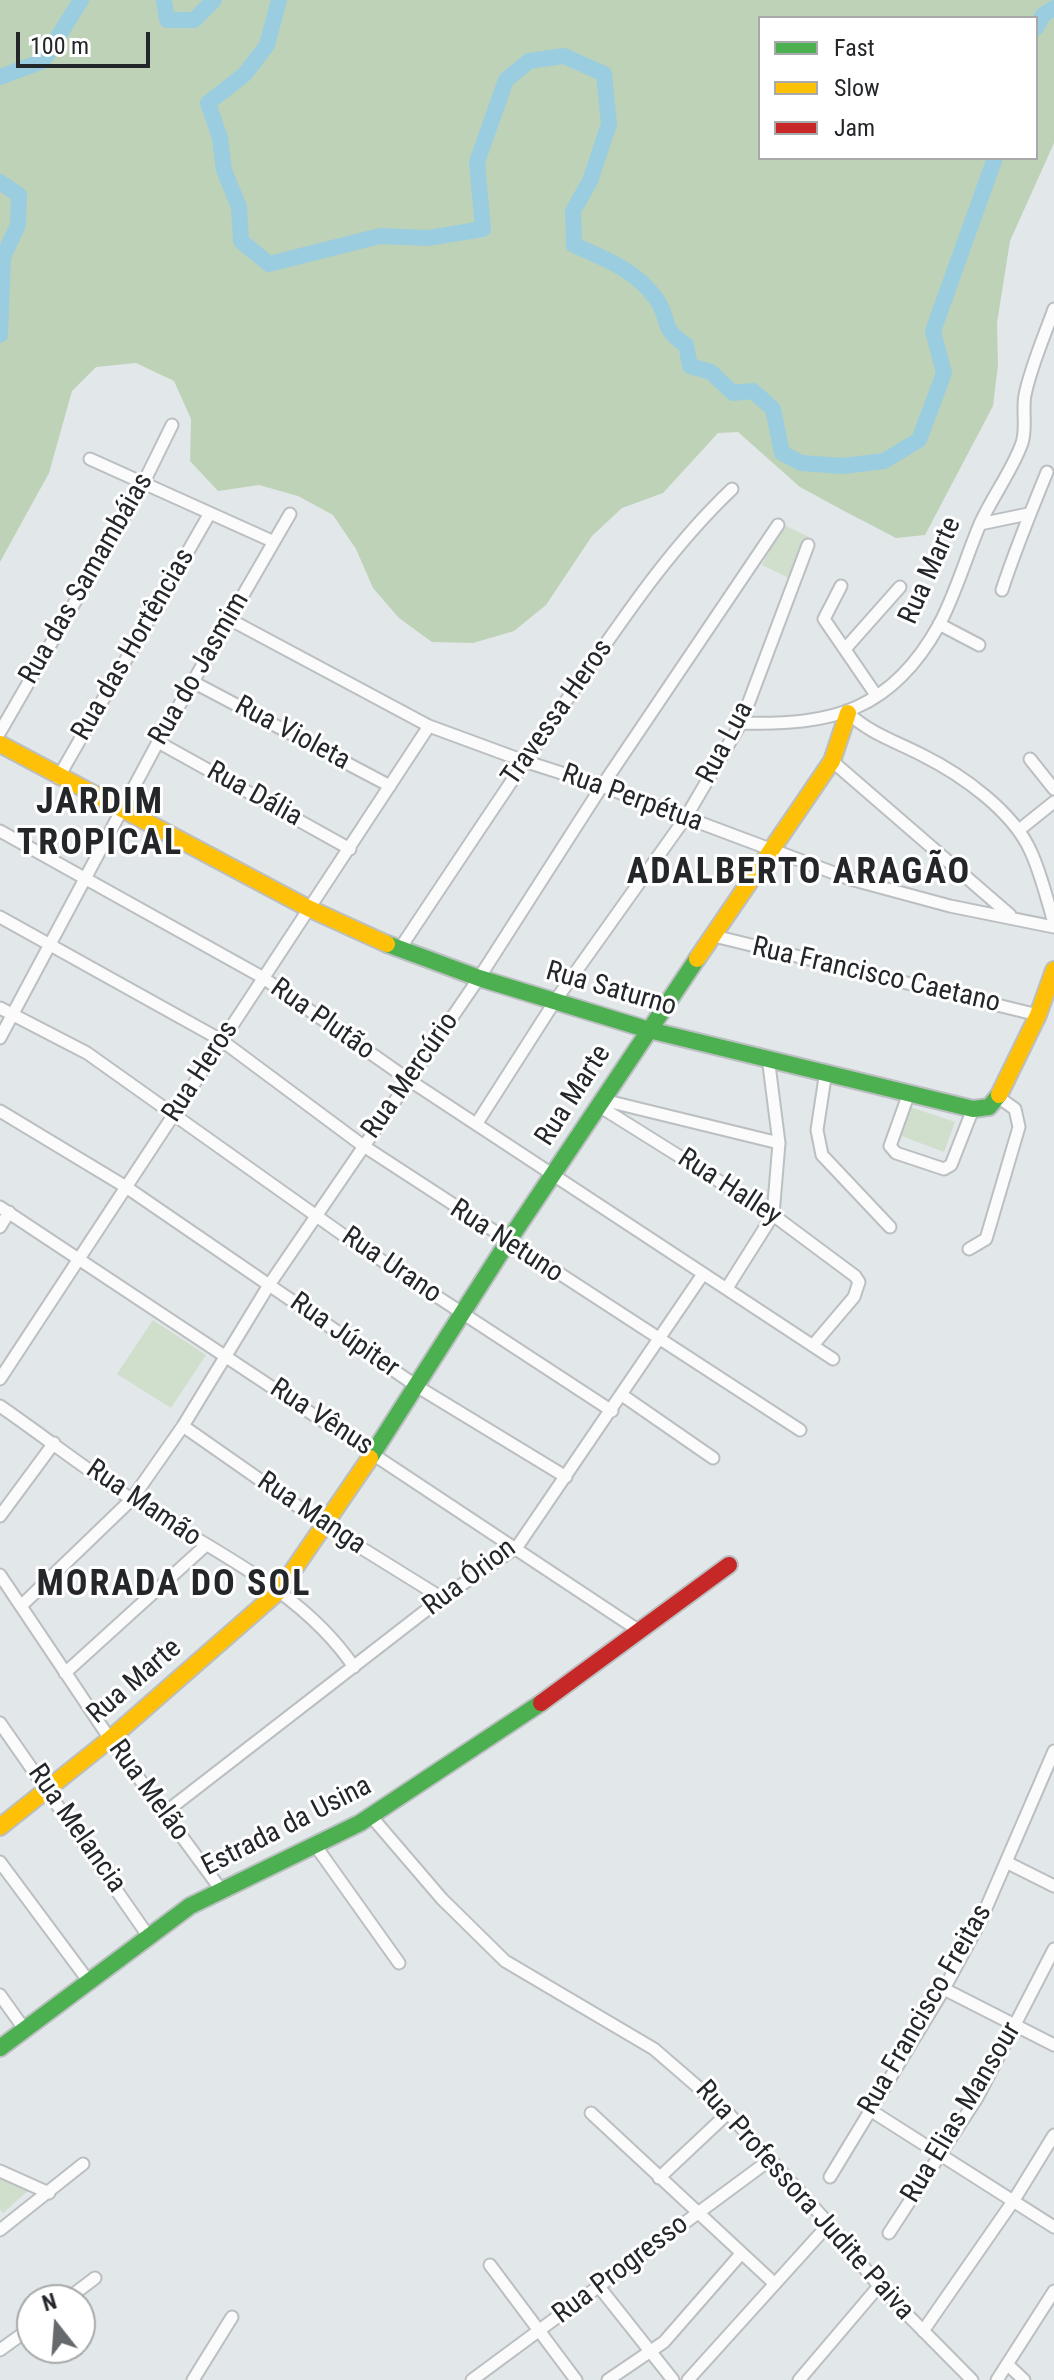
<!DOCTYPE html>
<html>
<head>
<meta charset="utf-8">
<style>
  body { margin:0 }
  #map { position:relative; width:1054px; height:2380px; overflow:hidden; background:#e2e7ea; font-family:"Roboto Condensed",sans-serif }
  canvas { display:block }
  .legend { position:absolute; left:758px; top:16px; width:280px; height:144px; box-sizing:border-box; background:#fff; border:2px solid #a7a9aa; margin:0; padding:10px 14px; list-style:none; font-size:24px; color:#24272a }
  .legend li { display:flex; align-items:center; gap:16px; height:40px }
  .legend b { width:40px; border:2px solid #a7a9aa }
  .north { position:absolute; left:16px; top:2284px; width:80px; height:80px; box-sizing:border-box; background:#fff; border:2px solid #a7a9aa; border-radius:50%; rotate:343deg; font-size:22px; font-weight:700; line-height:32px; text-align:center; color:#24272a }
  .north::after { content:''; display:block; margin:auto; width:28px; height:36px; background:#666a6d; clip-path:polygon(50% 0,100% 100%,50% 72%,0 100%) }
  .scale { position:absolute; left:16px; top:32px; width:134px; height:36px; box-sizing:border-box; border:4px solid #24272a; border-top:0; padding-left:10px; font-size:24px; line-height:28px; white-space:nowrap; color:#24272a; -webkit-text-stroke:6px #fff; paint-order:stroke }
</style>
</head>
<body>
<div id="map">
<canvas width="1054" height="2380"></canvas>
<ul class="legend">
<li><b style="height:10px;background:#4caf50"></b>Fast</li>
<li><b style="height:10px;background:#ffc107"></b>Slow</li>
<li><b style="height:10px;background:#c62828"></b>Jam</li>
</ul>
<div class="north">N</div>
<div class="scale">100 m</div>
</div>
<script>
const context = document.querySelector('canvas').getContext('2d');
context.lineJoin = 'round';
function paint(path, color) { context.fillStyle = color; context.fill(path, 'evenodd'); }
function stroke(path, color, width, dash) { context.strokeStyle = color; context.lineWidth = width; context.lineCap = dash ? 'butt' : 'round'; context.setLineDash(dash || []); context.stroke(path); }
function write(font, color, halo, rows, align = 'center') {
  context.font = font + ' "Roboto Condensed",sans-serif'; context.lineWidth = 6; context.setLineDash([]); context.textBaseline = 'middle'; context.strokeStyle = halo; context.fillStyle = color; for (const [text, x, y, turn = 0] of rows) {
    context.save(); context.translate(x, y); context.rotate((+turn || 0) * Math.PI / 180); context.textAlign = isNaN(turn) ? turn : align; if (halo) context.strokeText(text, 0, 0); context.fillText(text, 0, 0); context.restore();
  }
}
const green = new Path2D(`
  M782 524 809 537 789 578 762 565Z
  M910 1107 955 1122 944 1152 899 1135Z
  M153 1320 206 1355 171 1408 117 1374Z
  M0 2179 29 2190 3 2213 0 2209Z`);
const forest = new Path2D(`
  M0 0H1054V143L1010 241 997 323 998 365 993 406 925 535 896 538 846 512 800 487 738 432 718 433 663 493 622 508 592 536 546 605 514 631 473 643 432 642 399 618 373 588 356 549 333 515 298 496 259 485 218 491 190 461 191 419 174 381 136 363 96 367 72 391 49 473 0 562ZM760 18H1036V158H760Z`);
const river = new Path2D(`
  M164 0 167 20H194L214 0
  M279 0 267 45 245 74 208 103 220 138 224 170 239 207 241 241 269 264 380 236 428 238 483 229 477 162 506 80 529 61 564 56 604 74 609 124 590 181 573 211 574 245C606 259 636 270 657 300 671 321 659 327 686 345L690 366 711 372 733 393 753 391 773 409 782 453 801 463 843 466 884 461 919 440 944 373 933 331 995 158
  M1036 28 1043 15 1054 8
  M0 77 43 61 81 0
  M0 182 19 195 18 225 3 257 0 335`);
const street = new Path2D(`
  M90 459 272 541
  M980 524 1028 514
  M841 586 824 619 876 695
  M1002 590C1015 550 1031 511 1047 472
  M229 619 429 726 524 761 602 786 850 879 950 906 1054 927
  M939 624 979 645
  M845 649 900 587
  M193 682 390 786
  M848 713C871 734 895 741 922 755 962 775 1013 811 1031 852 1041 874 1047 899 1054 923
  M741 723C833 726 892 710 939 625 956 593 966 557 980 524 992 497 1012 471 1022 443 1027 428 1022 410 1025 395 1031 366 1044 337 1054 309
  M0 732 143 484 172 425
  M158 742 350 849
  M1030 759 1054 789
  M832 761 1010 915
  M58 778 210 513
  M1019 830 1054 802
  M0 831 262 977 409 1080 833 1359
  M0 917 221 1040 362 1145 800 1430
  M714 936 1038 1015
  M399 950C460 858 521 766 584 675 629 610 674 544 732 489
  M0 1008 87 1053 346 1237 612 1411
  M0 1038 158 742 290 514
  M826 1071 817 1130 822 1155 890 1227
  M909 1093 890 1146 896 1153 944 1169 951 1165 973 1109
  M603 1100 779 1143
  M599 1106 773 1215 855 1276 859 1282 854 1297 814 1344
  M0 1111 126 1187 418 1387 566 1477
  M477 1123 555 1001 686 817 741 723 808 545
  M0 1207 641 1632
  M0 1227 9 1212
  M969 1249 986 1239 1019 1127 1015 1109 998 1097
  M727 1288 773 1215 779 1143 768 1057
  M0 1379 429 726
  M622 1395 713 1458
  M0 1406C45 1437 89 1472 136 1502 212 1551 302 1590 354 1667
  M183 1426 326 1526 442 1598
  M0 1516 54 1443
  M0 1575 110 1739 219 1887
  M21 1606 132 1499 183 1426 269 1285 479 978 602 786 778 525
  M65 1673 205 1546
  M0 1723 149 1937
  M163 1814 442 1598 517 1547 703 1274
  M370 1815 442 1899 505 1961 654 2049 728 2113 829 2224 879 2286 972 2380
  M315 1845 399 1963
  M0 1862 90 1983
  M1006 1862 1054 1886
  M944 1989 1054 2045
  M0 1995 25 2030
  M870 2110 1054 2227
  M591 2113 775 2284
  M0 2171 49 2193
  M830 2177 944 1989 980 1922 1054 1751
  M659 2178 728 2113
  M0 2230 83 2164
  M889 2233 977 2098 1054 1949
  M490 2265 576 2380
  M600 2288 673 2380
  M66 2300 95 2278
  M923 2331 1014 2200 1054 2135
  M0 2350 32 2327
  M1008 2365 1024 2380
  M193 2380 232 2317
  M472 2380 771 2159
  M608 2380 664 2342 740 2255
  M688 2380 829 2224
  M799 2380 879 2286
  M997 2380 1054 2291`);
const fast = new Path2D(`
  M387 944 479 978 649 1030 973 1109 989 1107 999 1095
  M370 1458 507 1243 697 959
  M0 2048 190 1906 360 1823 541 1703`);
const slow = new Path2D(`
  M0 744 308 908 387 944
  M697 959 832 761 848 713
  M999 1095 1038 1015 1054 970
  M0 1827 110 1739 279 1591 370 1458`);
const jam = new Path2D(`
  M541 1703 729 1565`);
const streetNames = [
  ["Rua Marte",931,571,-66],
  ["Rua das Samambáias",87,579,-60],
  ["Rua das Hortências",134,645,-60],
  ["Rua do Jasmim",200,669,-60],
  ["Travessa Heros",558,713,-55],
  ["Rua Violeta",292,734,28],
  ["Rua Lua",726,743,-62],
  ["Rua Dália",254,795,29],
  ["Rua Perpétua",632,799,20],
  ["Rua Francisco Caetano",876,976,13],
  ["Rua Saturno",611,990,16],
  ["Rua Plutão",322,1020,35],
  ["Rua Heros",201,1072,-57],
  ["Rua Mercúrio",411,1076,-55],
  ["Rua Marte",574,1096,-57],
  ["Rua Halley",729,1188,33],
  ["Rua Netuno",506,1242,33],
  ["Rua Urano",391,1266,34],
  ["Rua Júpiter",344,1336,35],
  ["Rua Vênus",321,1418,33],
  ["Rua Mamão",143,1504,34],
  ["Rua Manga",311,1514,34],
  ["Rua Órion",470,1578,-37],
  ["Rua Marte",135,1682,-41],
  ["Rua Melão",148,1791,54],
  ["Estrada da Usina",287,1827,-27],
  ["Rua Melancia",76,1829,55],
  ["Rua Francisco Freitas",926,2010,-60],
  ["Rua Elias Mansour",962,2113,-59],
  ["Rua Professora Judite Paiva",804,2201,48],
  ["Rua Progresso",621,2270,-37]
];
const districtNames = [
  ["JARDIM",100,804],
  ["TROPICAL",100,845],
  ["ADALBERTO ARAGÃO",799,874],
  ["MORADA DO SOL",174,1586]
];
paint(green, '#d0decc');
paint(forest, '#bed2b7');
stroke(river, '#9bcde0', 16);
stroke(street, '#bbbfc1', 15);
stroke(fast, '#bbbfc1', 20);
stroke(slow, '#bbbfc1', 20);
stroke(jam, '#bbbfc1', 20);
stroke(street, '#fbfbfc', 11);
stroke(fast, '#4caf50', 16);
stroke(slow, '#ffc107', 16);
stroke(jam, '#c62828', 16);
write('28px', '#24272a', '#fff', streetNames);
context.letterSpacing = '2px';
write('bold 36px', '#24272a', '#fff', districtNames);
context.letterSpacing = '0px';
</script>
</body>
</html>
